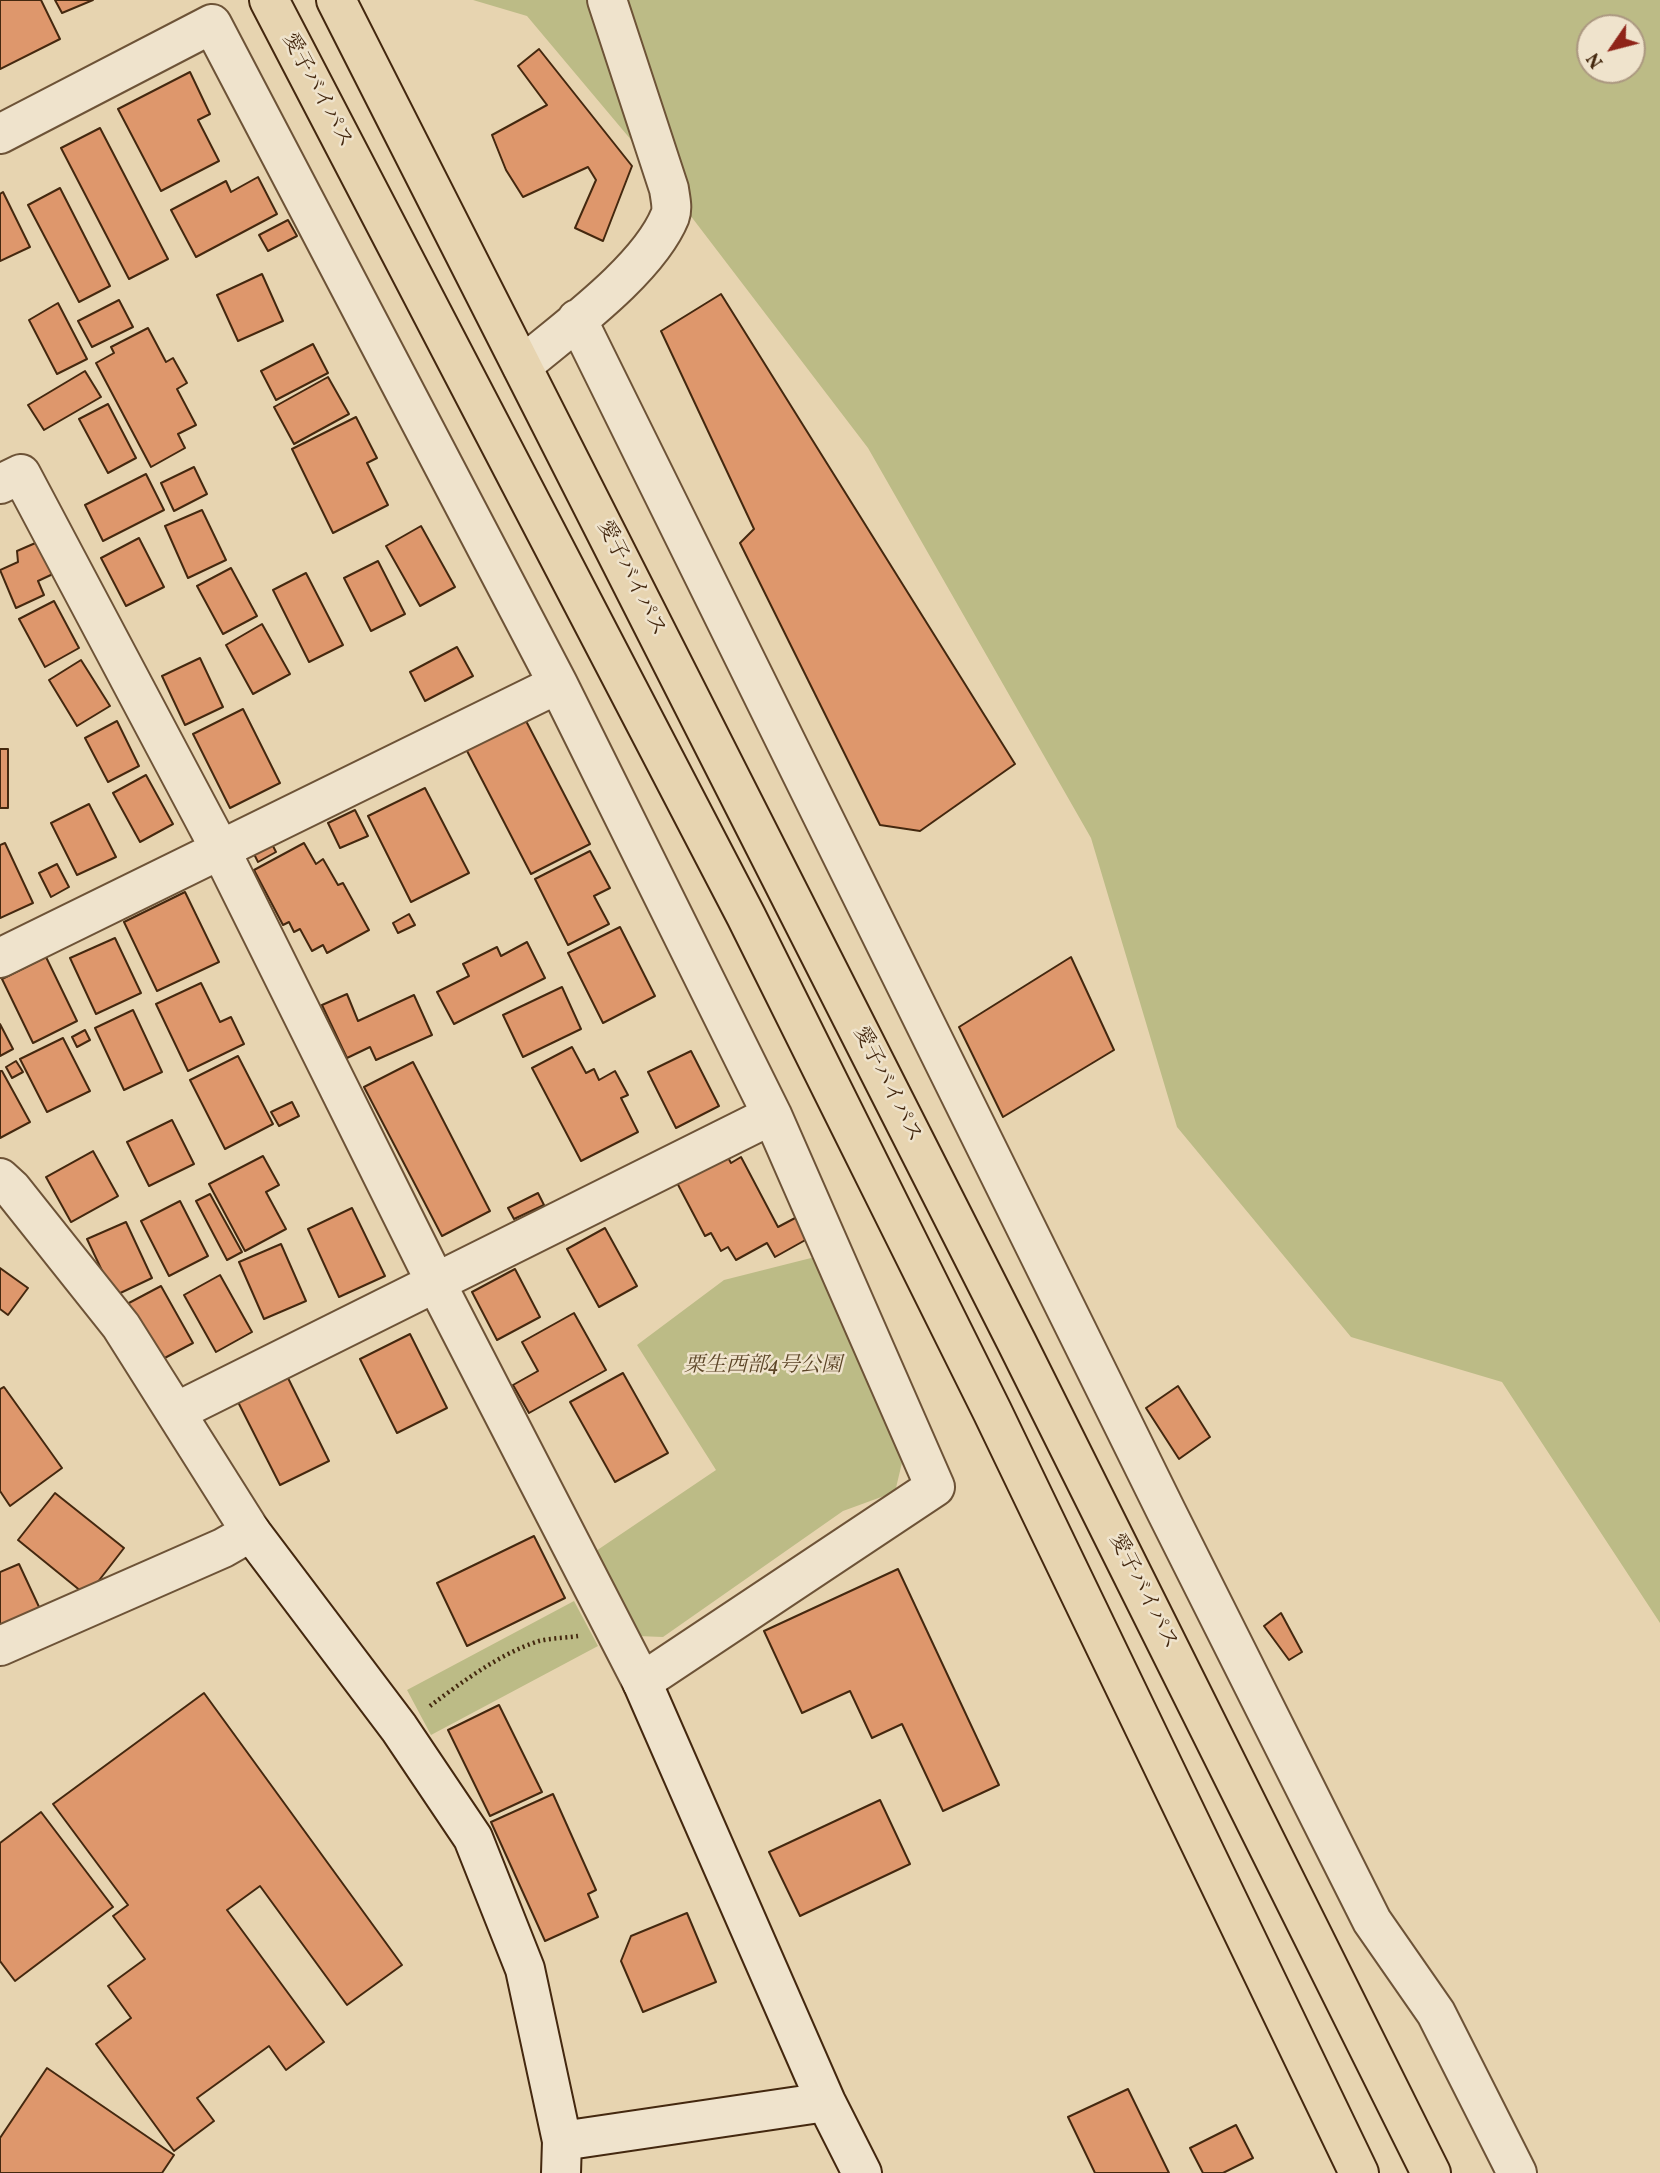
<!DOCTYPE html>
<html>
<head>
<meta charset="utf-8">
<style>
  body { margin:0 }
  #map { position:relative; width:1660px; height:2173px; overflow:hidden; background:#e7d4b0; font-family:Vollkorn,serif }
  canvas { display:block }
  .north { position:absolute; left:1576px; top:14px; width:70px; height:70px; box-sizing:border-box; background:#efe3cc; border:2px solid #ab9880; border-radius:50%; rotate:235deg; font-size:19px; font-weight:700; line-height:28px; text-align:center; color:#44280f }
  .north::after { content:''; display:block; margin:auto; width:24px; height:32px; background:#8f2418; clip-path:polygon(50% 0,100% 100%,50% 72%,0 100%) }
</style>
</head>
<body>
<div id="map">
<canvas width="1660" height="2173"></canvas>
<div class="north">N</div>
</div>
<script>
const context = document.querySelector('canvas').getContext('2d');
context.lineJoin = 'round';
function paint(path, color) { context.fillStyle = color; context.fill(path, 'evenodd'); }
function stroke(path, color, width, dash) { context.strokeStyle = color; context.lineWidth = width; context.lineCap = dash ? 'butt' : 'round'; context.setLineDash(dash || []); context.stroke(path); }
function write(font, color, halo, rows, align = 'center') {
  context.font = font + ' Vollkorn,"Noto Serif JP",serif'; context.lineWidth = 5; context.setLineDash([]); context.textBaseline = 'middle'; context.strokeStyle = halo; context.fillStyle = color; for (const [text, x, y, turn = 0] of rows) {
    context.save(); context.translate(x, y); context.rotate((+turn || 0) * Math.PI / 180); context.textAlign = isNaN(turn) ? turn : align; if (halo) context.strokeText(text, 0, 0); context.fillText(text, 0, 0); context.restore();
  }
}
const green = new Path2D(`
  M473 0H1660V1623L1502 1382 1351 1337 1177 1127 1091 838 868 448 648 160 527 16ZM1590 28H1632V70H1590Z
  M815 1257 905 1450 895 1492 843 1511 663 1637 637 1636 593 1553 716 1470 637 1345 724 1280Z
  M574 1601 598 1646 431 1735 407 1690Z`);
const building = new Path2D(`
  M0 0H41L60 39 0 69Z
  M55 0H93L62 13Z
  M539 49 632 166 603 241 575 228 596 180 588 167 523 197 506 170 492 135 547 105 518 66Z
  M190 72 210 114 198 120 219 161 161 191 118 109Z
  M100 128 168 259 129 279 61 148Z
  M258 177 277 214 196 257 171 210 226 181 231 192Z
  M60 188 110 286 79 302 28 205Z
  M3 192 30 247 0 261V194Z
  M288 220 297 236 268 251 259 235Z
  M262 274 283 321 238 341 217 295Z
  M721 294 1015 764 920 831 880 825 740 543 754 529 661 331Z
  M119 300 133 327 92 347 78 321Z
  M58 303 87 359 57 374 29 320Z
  M148 328 166 362 173 358 187 383 177 389 196 425 178 434 185 448 151 467 96 363 114 353 111 347Z
  M313 344 328 373 276 400 261 371Z
  M85 371 101 397 44 430 28 405Z
  M328 377 349 414 294 444 274 407Z
  M108 404 136 458 108 473 79 419Z
  M356 417 377 458 367 463 388 505 333 533 292 449Z
  M194 467 207 494 174 511 161 483Z
  M146 474 164 510 103 541 85 505Z
  M202 510 226 560 188 578 165 526Z
  M421 526 455 587 420 606 386 546Z
  M139 538 164 587 126 606 101 558Z
  M40 541 55 573 38 581 44 595 16 608 0 570 18 562 17 551Z
  M378 561 405 614 371 631 344 578Z
  M231 568 257 616 223 634 197 586Z
  M306 573 343 645 309 662 273 590Z
  M54 601 79 648 45 667 19 619Z
  M262 624 290 674 253 694 226 645Z
  M457 647 473 676 425 701 410 672Z
  M200 658 223 707 185 725 162 676Z
  M81 660 110 706 77 726 49 680Z
  M243 709 280 783 230 808 193 734Z
  M525 719 590 844 531 874 466 749Z
  M117 721 139 766 108 782 85 738Z
  M0 749H8V808H0Z
  M146 775 173 824 140 842 113 793Z
  M425 788 469 873 411 902 368 816Z
  M89 804 116 857 77 875 51 823Z
  M355 810 368 836 340 848 328 823Z
  M269 838 276 852 258 862 251 848Z
  M5 843 33 903 0 918V845Z
  M304 843 316 864 323 859 338 885 343 883 369 930 327 953 323 945 312 951 300 929 294 932 289 922 283 925 254 870Z
  M590 851 610 888 594 896 609 924 568 945 535 879Z
  M57 864 69 887 51 897 39 873Z
  M185 892 219 962 157 991 124 922Z
  M409 914 415 925 398 933 393 923Z
  M620 927 655 996 603 1023 568 953Z
  M115 938 141 993 96 1014 70 958Z
  M527 942 545 978 454 1024 437 992 469 976 463 964 497 947 501 956Z
  M46 957 77 1021 33 1043 2 979Z
  M1071 957 1114 1050 1003 1117 959 1027Z
  M201 983 220 1022 231 1017 244 1044 188 1071 156 1004Z
  M562 987 581 1029 523 1057 503 1015Z
  M347 994 358 1021 414 995 432 1035 376 1060 370 1047 347 1058 322 1005Z
  M133 1010 162 1072 124 1090 95 1028Z
  M0 1024 13 1049 0 1056Z
  M85 1030 90 1040 77 1047 72 1037Z
  M63 1038 90 1091 47 1112 20 1059Z
  M572 1047 586 1073 594 1069 599 1080 615 1071 628 1095 621 1098 638 1132 581 1161 532 1068Z
  M691 1051 719 1106 676 1128 648 1072Z
  M238 1056 273 1124 225 1149 190 1080Z
  M16 1061 23 1072 12 1078 6 1067Z
  M413 1062 490 1211 442 1236 364 1087Z
  M0 1071H2L30 1122 0 1138Z
  M292 1102 299 1116 279 1126 271 1112Z
  M172 1120 194 1164 149 1186 127 1142Z
  M93 1151 118 1196 71 1222 46 1177Z
  M725 1152 731 1163 741 1157 778 1227 797 1217 809 1238 775 1257 767 1243 736 1260 728 1247 721 1251 711 1233 705 1236 675 1179Z
  M263 1156 279 1185 266 1192 286 1229 245 1251 209 1184Z
  M538 1193 544 1205 514 1219 508 1208Z
  M210 1194 242 1252 227 1260 196 1201Z
  M180 1201 208 1256 169 1276 141 1221Z
  M352 1208 385 1276 339 1297 308 1229Z
  M126 1222 152 1278 114 1296 87 1239Z
  M605 1228 637 1286 599 1307 567 1249Z
  M281 1244 306 1301 264 1319 239 1262Z
  M0 1268 28 1288 8 1315 0 1309Z
  M515 1269 540 1317 497 1340 472 1292Z
  M220 1275 252 1332 216 1352 184 1295Z
  M161 1286 193 1343 159 1361 127 1304Z
  M574 1313 606 1370 529 1413 513 1385 538 1371 522 1342Z
  M410 1334 447 1408 397 1433 360 1359Z
  M623 1373 668 1453 615 1482 570 1402Z
  M287 1376 329 1461 280 1485 237 1400Z
  M1178 1386 1210 1437 1179 1459 1146 1408Z
  M4 1387 62 1468 10 1506 0 1491V1389Z
  M55 1493 124 1548 87 1596 18 1540Z
  M534 1536 565 1598 467 1646 437 1583Z
  M19 1564 40 1609 0 1628V1572Z
  M898 1569 999 1785 943 1811 902 1724 872 1738 850 1691 802 1713 764 1631Z
  M1281 1613 1302 1652 1289 1660 1264 1626Z
  M204 1693 402 1965 347 2005 260 1886 227 1910 324 2042 286 2070 269 2046 197 2098 214 2121 174 2151 96 2044 131 2018 108 1986 145 1959 113 1916 128 1905 53 1804Z
  M499 1705 542 1792 490 1816 448 1730Z
  M553 1794 596 1890 588 1894 598 1917 545 1941 491 1822Z
  M880 1800 910 1864 800 1916 769 1852Z
  M41 1812 113 1907 15 1981 0 1961V1843Z
  M687 1913 716 1982 643 2012 621 1961 631 1936Z
  M47 2068 174 2155 162 2173H0V2138Z
  M1128 2089 1169 2173H1095L1068 2117Z
  M1236 2125 1253 2158 1223 2173H1203L1190 2148Z`);
const path = new Path2D(`
  M430 1706C462 1682 501 1653 539 1641 551 1638 565 1638 578 1636`);
const street = new Path2D(`
  M0 134 212 24 558 684 772 1115 935 1487 642 1682 436 1283 220 849 21 474 0 484
  M577 319 1167 1513 1372 1921 1436 2013 1517 2173
  M522 366C567 328 648 270 670 216 673 208 670 197 669 189L607 0
  M0 958 558 684
  M0 1178 12 1189 121 1326 251 1532 223 1548 0 1646
  M176 1412 772 1115`);
const secondary = new Path2D(`
  M251 1532 399 1728 473 1838 525 1969 562 2141 561 2173
  M642 1682 826 2102 862 2173
  M562 2141 826 2102`);
const highway = new Path2D(`
  M269 0 746 916 992 1411 1359 2173
  M336 0 1016 1341 1431 2173`);
const streetNames = [
  ["愛子バイパス",316,91,62],
  ["愛子バイパス",630,579,63],
  ["愛子バイパス",886,1085,63],
  ["愛子バイパス",1142,1592,63]
];
const parkNames = [
  ["栗生西部4号公園",763,1367]
];
paint(green, '#bcbb86');
paint(building, '#de976c');
stroke(building, '#44280f', 2);
stroke(street, '#6d5337', 42);
stroke(secondary, '#44280f', 42);
stroke(highway, '#44280f', 42);
stroke(path, '#44280f', 4.5, [2, 3.5]);
stroke(street, '#efe3cc', 38);
stroke(secondary, '#efe3cc', 38);
stroke(highway, '#e7d4b0', 38);
write('21px', '#44280f', '#efe3cc', streetNames);
write('italic 21px', '#5c4527', '#efe3cc', parkNames);
</script>
</body>
</html>
